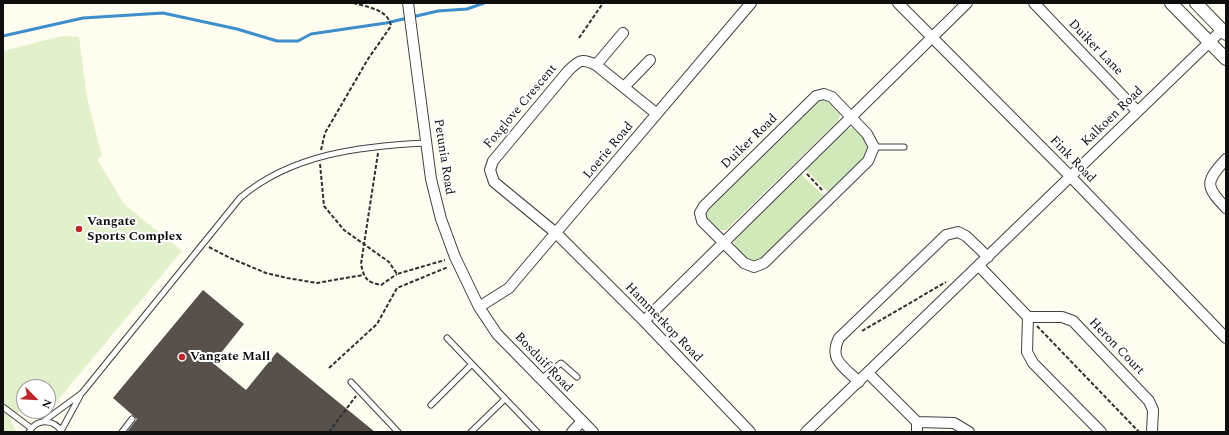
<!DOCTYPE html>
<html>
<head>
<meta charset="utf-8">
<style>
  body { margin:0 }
  #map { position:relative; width:1229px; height:435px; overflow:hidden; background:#fffcf0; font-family:Spectral,serif }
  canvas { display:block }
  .frame { position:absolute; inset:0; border:4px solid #0e0e0e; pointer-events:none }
  .north { position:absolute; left:16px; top:379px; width:40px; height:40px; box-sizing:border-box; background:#fff; border:1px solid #9f9f9f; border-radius:50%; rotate:114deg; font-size:11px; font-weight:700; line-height:16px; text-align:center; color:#0e0e0e }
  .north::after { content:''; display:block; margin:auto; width:14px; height:18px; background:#be272a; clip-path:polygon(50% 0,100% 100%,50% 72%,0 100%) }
</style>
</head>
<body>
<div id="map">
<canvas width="1229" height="435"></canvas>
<div class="frame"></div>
<div class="north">N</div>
</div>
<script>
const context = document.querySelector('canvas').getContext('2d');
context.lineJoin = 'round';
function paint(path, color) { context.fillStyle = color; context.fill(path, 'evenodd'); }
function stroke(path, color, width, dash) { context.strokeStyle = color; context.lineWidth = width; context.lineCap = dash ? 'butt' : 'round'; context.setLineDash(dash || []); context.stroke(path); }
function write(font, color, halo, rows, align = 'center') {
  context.font = font + ' Spectral,serif'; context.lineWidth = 4; context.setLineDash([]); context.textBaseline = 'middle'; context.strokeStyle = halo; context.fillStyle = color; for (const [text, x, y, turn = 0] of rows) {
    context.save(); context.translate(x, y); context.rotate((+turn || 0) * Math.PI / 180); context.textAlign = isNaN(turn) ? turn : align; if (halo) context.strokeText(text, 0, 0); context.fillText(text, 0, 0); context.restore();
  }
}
const green = new Path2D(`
  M826 98 841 113 838 121 726 230H719L706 218V208L818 100Z
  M853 127 858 130 870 144 868 156 830 194 805 169 846 130Z
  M801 174 826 198 761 260 748 261 736 249 734 240Z`);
const pitch = new Path2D(`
  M62 36 79 37 87 98 102 156 97 159 124 204 182 251 53 406 48 409V387H24V411H42L32 414 20 410 10 420 17 432H3V51Z`);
const stream = new Path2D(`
  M3 36 83 18 163 13 237 29 277 41H298L311 34 386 23 438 11 467 9 484 3`);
const building = new Path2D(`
  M203 290 244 324 213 363 246 390 277 352 375 432H127L137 419 113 398Z`);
const path = new Path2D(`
  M579 38 603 3
  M321 150 325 133 368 59 391 26C388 9 367 7 353 3
  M378 153 361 264C364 279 367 282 381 285L397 274
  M320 164 324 206 344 230 389 262 397 274 445 260
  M807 174 823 191
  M209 247 230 258 266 273 287 278 317 283 363 275
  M1037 326 1139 432
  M862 331 946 282
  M329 368 377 324 397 288 448 267
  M329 432 356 396`);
const service = new Path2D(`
  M874 147H904
  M447 338 537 432
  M541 379 561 363 577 377
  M351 382 398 432
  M431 405 472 364
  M3 407 31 428
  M44 421 82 393 240 198C291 154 361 146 426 143
  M61 431 80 396
  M29 432C37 418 54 419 62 432
  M122 432 132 419
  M471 432 505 399`);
const minor = new Path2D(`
  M408 3 431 179 441 219 455 257 479 307 497 334 593 432
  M898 3 1070 176 1226 338
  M1034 3 1137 111
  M596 65 623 33
  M624 87 650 60
  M824 94 832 97 867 134 874 147 868 161 764 263 754 267 744 263 702 221 700 213 704 206 816 96Z
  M657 114 596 65C582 58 579 60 568 71L493 161 490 170 494 182 556 233 644 321 750 432
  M1226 159C1205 182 1205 186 1226 208
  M979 266 1028 317H1062L1073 321 1149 401 1153 410 1152 432
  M479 307 509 288 519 276 751 3
  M1028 317 1027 352 1033 363 1101 432
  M644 321 967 3
  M868 373 917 422 954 423 969 432
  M859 382C844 367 828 360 839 338L946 235 958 232 966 236 988 257
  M572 432 582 421
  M806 432 1222 30
  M917 432V422`);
const tertiary = new Path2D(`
  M1171 3 1226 59
  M1196 3 1226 34`);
const markers = [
  [79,229,4,"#be272a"],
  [182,357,4,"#be272a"]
];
const streetNames = [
  ["Duiker Lane",1095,48,46],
  ["Foxglove Crescent",521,107,-50],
  ["Kalkoen Road",1113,117,-44],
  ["Duiker Road",750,142,-44],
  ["Loerie Road",609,151,-50],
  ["Petunia Road",443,157,81],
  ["Fink Road",1072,160,46],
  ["Hammerkop Road",663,323,46],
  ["Heron Court",1116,347,46],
  ["Bosduif Road",543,363,46]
];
const poiNames = [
  ["Vangate",87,222],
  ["Sports Complex",87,237],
  ["Vangate Mall",190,357]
];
paint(green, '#d1e9ba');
paint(pitch, '#e2f0cb');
stroke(stream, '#3d8fcc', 3);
paint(building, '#57504b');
stroke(service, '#414141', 7);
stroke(minor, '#414141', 12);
stroke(tertiary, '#414141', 14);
stroke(path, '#303030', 2, [4, 2]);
stroke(service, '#fff', 5);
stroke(minor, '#fff', 10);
stroke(tertiary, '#fff', 12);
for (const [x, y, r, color] of markers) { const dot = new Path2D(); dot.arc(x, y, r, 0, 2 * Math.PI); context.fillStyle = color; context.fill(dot); stroke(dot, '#fff', 1.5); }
write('13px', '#0e0e0e', '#fff', streetNames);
write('bold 13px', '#0e0e0e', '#fff', poiNames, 'left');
</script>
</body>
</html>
